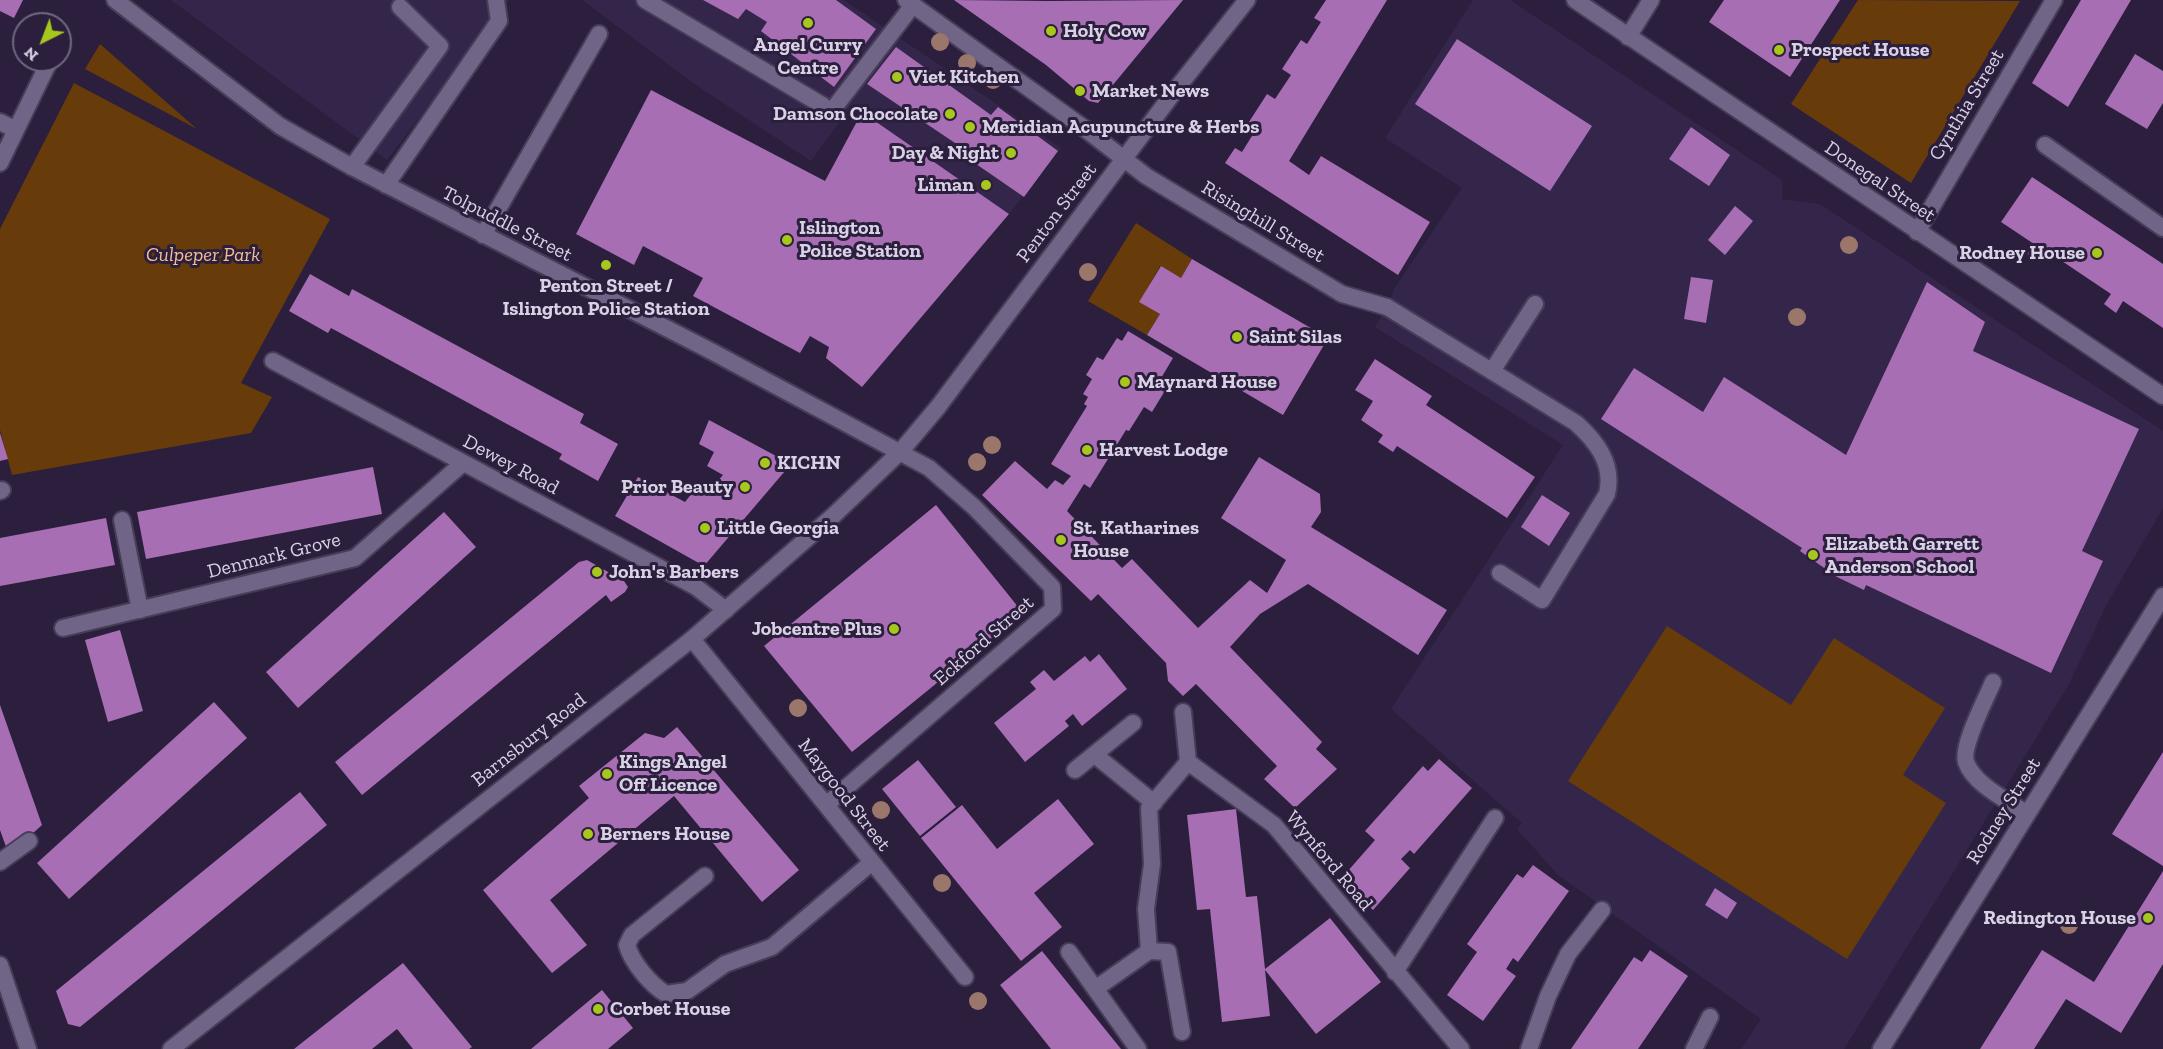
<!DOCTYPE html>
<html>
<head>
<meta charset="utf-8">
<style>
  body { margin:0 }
  #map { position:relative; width:2163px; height:1049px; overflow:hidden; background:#2b1f3d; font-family:"Zilla Slab",serif }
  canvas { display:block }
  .north { position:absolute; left:12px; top:12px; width:60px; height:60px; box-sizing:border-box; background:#2b1f3d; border:2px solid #716781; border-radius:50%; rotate:222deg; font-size:16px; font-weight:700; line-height:24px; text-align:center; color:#d9d2e6 }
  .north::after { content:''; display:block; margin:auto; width:21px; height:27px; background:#a8c71d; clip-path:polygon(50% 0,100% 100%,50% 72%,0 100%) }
</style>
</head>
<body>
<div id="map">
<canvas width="2163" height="1049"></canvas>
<div class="north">N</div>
</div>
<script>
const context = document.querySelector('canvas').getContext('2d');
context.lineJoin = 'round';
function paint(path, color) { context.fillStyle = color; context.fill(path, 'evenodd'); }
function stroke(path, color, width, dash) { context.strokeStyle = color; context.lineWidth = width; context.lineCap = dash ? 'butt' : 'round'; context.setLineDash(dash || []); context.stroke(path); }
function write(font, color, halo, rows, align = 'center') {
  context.font = font + ' "Zilla Slab",serif'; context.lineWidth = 6; context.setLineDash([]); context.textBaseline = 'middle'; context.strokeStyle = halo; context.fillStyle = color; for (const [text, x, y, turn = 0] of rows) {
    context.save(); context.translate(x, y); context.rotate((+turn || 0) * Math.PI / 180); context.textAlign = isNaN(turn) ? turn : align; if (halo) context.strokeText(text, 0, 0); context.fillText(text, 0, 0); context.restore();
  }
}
const built = new Path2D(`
  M171 0H509L387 160Z
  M582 0H844L1061 148 1009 214 852 105 811 161 693 83Z
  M1473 0H1510L1782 180V199L1820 204 2163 431V508L2108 602 2068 686 1844 1049H1741L1761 1019 1558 875 1517 829 1522 823 1391 709 1563 445 1375 327 1387 307 1394 289 1462 188 1385 138Z`);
const green = new Path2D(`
  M1858 0 2020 1 1911 183 1791 104Z
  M100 44 197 129 85 69Z
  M74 83 330 219 241 383 272 397 251 433 12 475 0 430V229Z
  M1136 223 1192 259 1181 278 1160 266 1140 302 1160 314 1147 335 1088 301Z
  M1667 626 1791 705 1834 638 1945 708 1903 775 1946 803 1847 959 1568 781Z`);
const building = new Path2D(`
  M0 0H23L14 18 0 11Z
  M703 0H836L876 29 834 87 761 31 767 22 746 9 738 19Z
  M954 0 1048 1 1183 0 1098 103 1089 101 1046 65Z
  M1326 0H1387L1289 161 1309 175 1321 156 1430 222 1398 275 1225 163 1235 148 1242 152 1255 131 1247 125 1267 94 1275 99 1291 75 1282 69 1301 40 1307 44 1321 22 1314 18Z
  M1724 0H1840L1790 77 1709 22Z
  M2081 0H2131L2068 107 2032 83Z
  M1457 39 1592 126 1550 191 1415 104Z
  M896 47 991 115 998 107 1058 151 1024 197 963 155 967 151 867 84Z
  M2135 54 2163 71V103L2147 129 2105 104Z
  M651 90 825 181 862 112 1009 214 862 387 826 358 829 347 810 336 800 353 693 296 703 278 643 246 634 265 576 234Z
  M1691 127 1730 155 1709 186 1669 159Z
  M2032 177 2163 264V328L2123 301 2116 313 2104 304 2111 294 2047 251 2040 262 2027 254 2034 244 2001 222Z
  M1735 206 1753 221 1725 255 1708 240Z
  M1192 259 1328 338 1283 415 1147 335 1160 314 1139 302 1161 266 1181 278Z
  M310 274 349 296 352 289 584 414 580 423 618 444 598 481 559 459 562 454 331 328 328 333 289 311Z
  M1691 277 1713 280 1706 323 1684 319Z
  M1927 282 1985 322 1973 351 2139 429 2082 551 2103 561 2051 673 1866 585 1864 590 1837 577 1800 551 1802 548 1601 419 1634 368 1703 412 1724 377 1846 455Z
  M1128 331 1173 358 1157 385 1166 389 1152 412 1144 407 1129 431 1126 430 1090 488 1084 484 1067 511 1122 568 1132 559 1198 628 1250 580 1267 593 1286 560 1221 518 1259 457 1320 494 1321 512 1311 527 1447 610 1418 655 1308 584 1260 614 1230 647 1322 742 1316 749 1337 769 1295 808 1264 779 1277 766 1196 684 1183 696 1168 681 1166 663 1098 594 1091 601 982 495 1015 461 1047 489 1055 480 1063 485 1071 476 1051 464 1087 406 1084 404 1088 397 1083 394 1092 379 1086 375 1097 357 1103 360 1117 338 1122 341Z
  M1375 359 1432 396 1426 405 1535 477 1507 518 1397 446 1393 452 1378 442 1383 435 1361 420 1373 401 1355 390Z
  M709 420 791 464 704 566 615 516 638 477 685 502 696 488 715 484 723 475 707 466 714 452 699 444Z
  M0 433 8 459 0 461Z
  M373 467 382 514 146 559 137 512Z
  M1542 495 1570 513 1549 546 1521 527Z
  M936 505 1023 613 852 752 764 646Z
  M444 512 476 547 298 708 266 672Z
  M106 518 115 565 0 586V538Z
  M587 560 624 581 628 587 625 592 611 602 606 595 362 795 335 762 579 562Z
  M120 630 143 711 108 722 85 640Z
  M1099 654 1127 689 1082 726 1073 714 1065 721 1069 726 1025 762 994 723 1036 689 1030 682 1044 670 1054 681 1085 656 1090 662Z
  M214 702 247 738 69 899 37 863Z
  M0 705 42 825 9 855 0 830Z
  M677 727 799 870 762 902 674 796 550 900 587 945 552 973 483 890 589 798 579 786 645 733 664 738Z
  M2163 752V866L2112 834Z
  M1439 759 1472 788 1414 854 1410 850 1401 859 1410 868 1373 910 1340 880 1375 840 1365 831 1423 766 1428 771Z
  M918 760 956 807 920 836 882 789Z
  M300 792 327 825 80 1027 68 1024 56 991Z
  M1058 799 1094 844 1034 893 1062 927 1021 961 921 838 962 805 997 849Z
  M1236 809 1246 897 1257 896 1265 969 1330 918 1381 982 1316 1034 1265 970 1270 1016 1222 1022 1210 909 1197 910 1187 815Z
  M1533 865 1569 891 1518 962 1513 958 1506 969 1516 976 1483 1021 1447 995 1477 952 1467 944 1517 874 1523 878Z
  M2163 871V964L2121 1033 2066 999 2034 1049H1980L2042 950 2094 982Z
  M1715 888 1737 903 1727 919 1705 905Z
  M1650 950 1688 976 1638 1049H1571L1634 957 1642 962Z
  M1042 951 1121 1049H1051L1000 985Z
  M403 963 472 1047 469 1049H413L397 1029 372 1049H294Z
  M602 990 633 1028 608 1049H531Z`);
const service = new Path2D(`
  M645 0 822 105
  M1628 37 1651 0
  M352 167 440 46 400 7
  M386 185 499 21 496 0
  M483 235 599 34
  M1387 307 1576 423C1597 442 1614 464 1607 494L1542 600 1500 573
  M1492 371 1535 304
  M0 491 2 490
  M1993 682C1986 699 1961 746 1966 762 1974 785 2009 801 2027 814
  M1183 712 1188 762
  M1095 755 1154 803
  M1075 770 1133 723
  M0 862 29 841
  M705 876 632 935 627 945C632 963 651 985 666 994L687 991 725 964 772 947 871 863
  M1069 952 1138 1049
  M1095 989 1149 951 1168 952 1182 1032`);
const minor = new Path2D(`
  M115 0 280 126 352 167 709 350 929 468 974 507 1052 587 1053 609 826 805
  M906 0 1084 128 1146 176 1342 294 1387 307
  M1575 0 2163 396
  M822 105 831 112 913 5
  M0 122 16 130
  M2045 145 2163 228
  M0 163 50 60
  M1917 232 2054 0
  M273 361 696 587 726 610
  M122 520 140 610
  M63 628 355 558 463 463
  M692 639 965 977
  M1149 951 1146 909 1152 864 1149 808 1188 762 1274 825 1461 1049
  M1395 972 1495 818
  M1529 1049 1548 996 1568 954 1602 910
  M1694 1049 1710 1017
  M1881 1049 2163 596`);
const tertiary = new Path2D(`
  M0 965 28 1049
  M171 1049 692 639 834 515 901 451 938 407 1177 88 1247 0`);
const trees = [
  [940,42],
  [967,63],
  [993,80],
  [1849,245],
  [1088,272],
  [1797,317],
  [992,445],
  [977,462],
  [798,708],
  [881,810],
  [942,883],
  [2069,925],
  [978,1001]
];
const markers = [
  [808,23,6,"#a8c71d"],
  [1051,31,6,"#a8c71d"],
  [1779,50,6,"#a8c71d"],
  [897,77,6,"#a8c71d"],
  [1080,91,6,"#a8c71d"],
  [950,114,6,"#a8c71d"],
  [970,127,6,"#a8c71d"],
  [1011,153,6,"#a8c71d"],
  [986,185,6,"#a8c71d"],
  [787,240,6,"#a8c71d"],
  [2097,253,6,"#a8c71d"],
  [606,265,6,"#a8c71d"],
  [1237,337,6,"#a8c71d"],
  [1125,382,6,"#a8c71d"],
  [1087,450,6,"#a8c71d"],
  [765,463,6,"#a8c71d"],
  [745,487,6,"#a8c71d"],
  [705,528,6,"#a8c71d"],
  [1061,540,6,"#a8c71d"],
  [1813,555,6,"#a8c71d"],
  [597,572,6,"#a8c71d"],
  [894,629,6,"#a8c71d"],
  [607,774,6,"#a8c71d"],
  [588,834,6,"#a8c71d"],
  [2148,918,6,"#a8c71d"],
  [598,1009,6,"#a8c71d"]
];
const poiNames = [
  ["Holy Cow",1063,31],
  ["Angel Curry",808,45,"center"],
  ["Centre",808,68,"center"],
  ["Prospect House",1791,50],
  ["Viet Kitchen",909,77],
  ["Market News",1092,91],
  ["Damson Chocolate",938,114,"right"],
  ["Meridian Acupuncture & Herbs",982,127],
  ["Day & Night",999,153,"right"],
  ["Liman",974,185,"right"],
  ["Islington",799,228],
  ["Police Station",799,251],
  ["Rodney House",2085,253,"right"],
  ["Penton Street /",606,286,"center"],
  ["Islington Police Station",606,309,"center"],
  ["Saint Silas",1249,337],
  ["Maynard House",1137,382],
  ["Harvest Lodge",1099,450],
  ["KICHN",777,463],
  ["Prior Beauty",733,487,"right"],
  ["Little Georgia",717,528],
  ["St. Katharines",1073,528],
  ["House",1073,551],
  ["Elizabeth Garrett",1825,544],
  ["Anderson School",1825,567],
  ["John's Barbers",609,572],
  ["Jobcentre Plus",882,629,"right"],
  ["Kings Angel",619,762],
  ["Off Licence",619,785],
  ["Berners House",600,834],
  ["Redington House",2136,918,"right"],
  ["Corbet House",610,1009]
];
const streetNames = [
  ["Cynthia Street",1967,105,-59],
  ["Donegal Street",1880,182,34],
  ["Penton Street",1057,213,-53],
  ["Risinghill Street",1263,222,31],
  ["Tolpuddle Street",507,224,27],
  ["Dewey Road",511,465,28],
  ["Denmark Grove",274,556,-14],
  ["Eckford Street",984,641,-41],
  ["Barnsbury Road",529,740,-38],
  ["Maygood Street",844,795,52],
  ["Rodney Street",2004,811,-58],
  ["Wynford Road",1329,861,50]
];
const parkNames = [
  ["Culpeper Park",203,255]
];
paint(built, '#34264a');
paint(green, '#683b0b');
paint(building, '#a76eb3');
stroke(service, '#463d56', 20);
stroke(minor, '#463d56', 20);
stroke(tertiary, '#463d56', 20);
stroke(service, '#706487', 16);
stroke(minor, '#706487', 16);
stroke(tertiary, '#706487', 16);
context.fillStyle = '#9b766b';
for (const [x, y] of trees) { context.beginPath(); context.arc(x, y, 9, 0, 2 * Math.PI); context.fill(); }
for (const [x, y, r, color] of markers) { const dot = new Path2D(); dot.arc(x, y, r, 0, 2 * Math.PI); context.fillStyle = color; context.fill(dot); stroke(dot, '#2b1f3d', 2); }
write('bold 20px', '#d9d2e6', '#2b1f3d', poiNames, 'left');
write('20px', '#d9d2e6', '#2b1f3d', streetNames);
write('italic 20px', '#f7be90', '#2b1f3d', parkNames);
</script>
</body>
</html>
